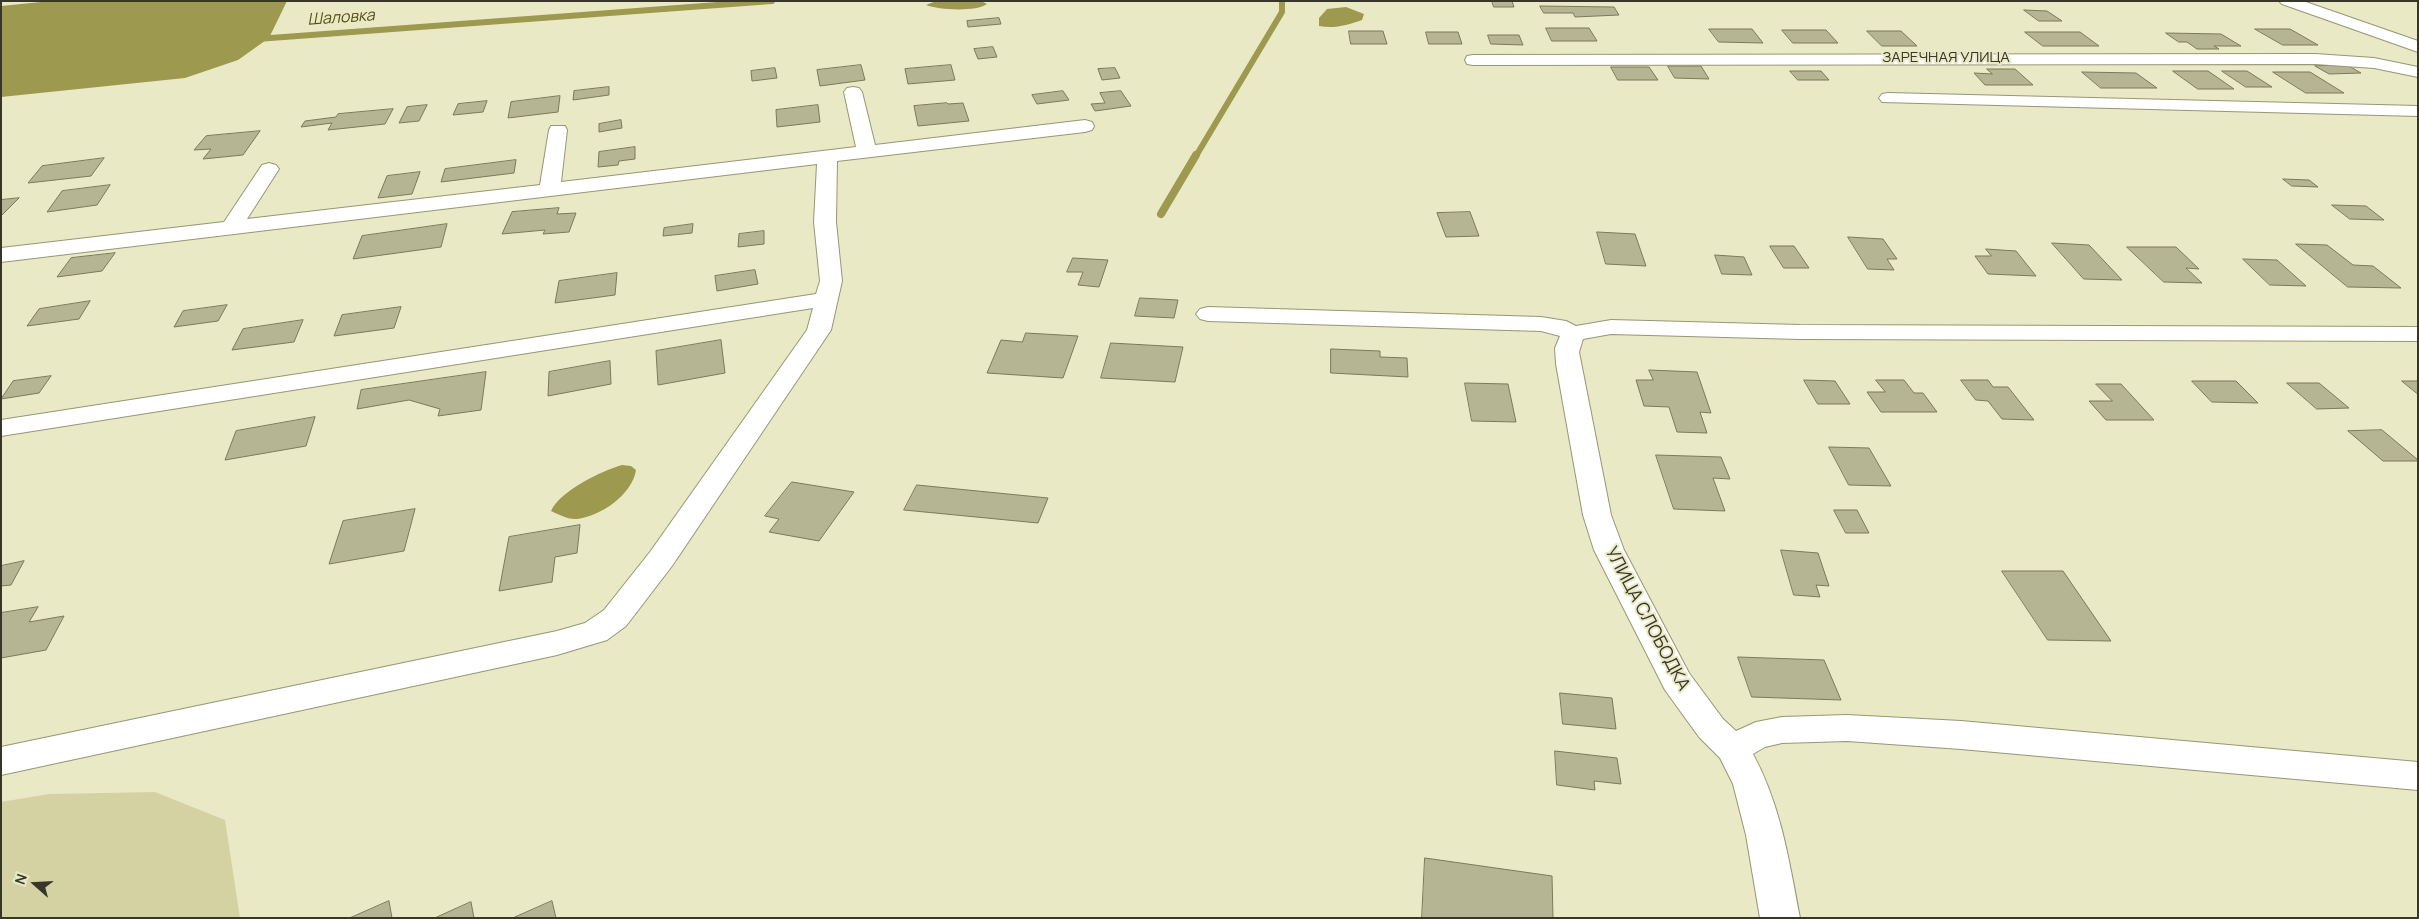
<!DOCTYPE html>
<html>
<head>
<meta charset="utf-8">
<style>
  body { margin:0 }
  #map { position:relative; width:2419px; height:919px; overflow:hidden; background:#eae9c6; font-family:Manrope,sans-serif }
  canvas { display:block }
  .frame { position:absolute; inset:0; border:2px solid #373629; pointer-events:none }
  .north { position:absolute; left:10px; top:859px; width:50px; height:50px; -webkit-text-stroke:4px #eae9c6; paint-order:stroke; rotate:289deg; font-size:14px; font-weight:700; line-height:20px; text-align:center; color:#373629 }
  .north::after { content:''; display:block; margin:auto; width:18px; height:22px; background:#373629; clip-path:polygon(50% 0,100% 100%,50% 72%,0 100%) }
</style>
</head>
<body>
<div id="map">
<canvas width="2419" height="919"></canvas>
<div class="frame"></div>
<div class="north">N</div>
</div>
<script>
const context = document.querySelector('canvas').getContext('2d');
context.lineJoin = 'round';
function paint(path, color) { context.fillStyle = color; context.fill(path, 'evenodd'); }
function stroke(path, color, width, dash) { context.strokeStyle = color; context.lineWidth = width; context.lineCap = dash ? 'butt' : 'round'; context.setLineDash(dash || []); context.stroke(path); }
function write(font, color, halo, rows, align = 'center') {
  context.font = font + ' Manrope,sans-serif'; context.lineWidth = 4; context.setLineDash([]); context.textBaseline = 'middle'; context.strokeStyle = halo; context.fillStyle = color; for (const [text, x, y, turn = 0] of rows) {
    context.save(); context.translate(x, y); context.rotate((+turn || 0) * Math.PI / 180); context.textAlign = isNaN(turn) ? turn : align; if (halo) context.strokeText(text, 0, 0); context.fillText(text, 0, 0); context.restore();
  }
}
const green = new Path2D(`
  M155 792 225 820 240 918H1V802L49 794Z`);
const water = new Path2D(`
  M51 1H287L269 38 238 60 185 78 1 97V6Z
  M936 1H981L987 4C976 12 939 10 926 5Z
  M1346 7 1364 14 1362 20C1347 25 1335 29 1319 26V18L1327 9Z
  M622 465 631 466 636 470C632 495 601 516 577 519 568 520 558 514 551 511 560 491 601 471 622 465Z`);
const streamFar1 = new Path2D(`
  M257 39 772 1
  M1196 156 1282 12V1`);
const stream = new Path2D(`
  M1161 214 1196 155`);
const building = new Path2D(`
  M1492 1H1512L1514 7H1494Z
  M1540 6 1614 7 1619 15 1575 17 1573 13H1544Z
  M2024 10 2047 11 2062 21H2039Z
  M999 18 1001 24 968 27 967 21Z
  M1546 28H1589L1597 41H1552Z
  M1709 29H1752L1763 43 1719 42Z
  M2255 29H2290L2318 45H2283Z
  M1782 30H1826L1838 43H1793Z
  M1349 31H1383L1387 44H1351Z
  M1867 31H1901L1917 46H1882Z
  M1426 32H1458L1462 44H1429Z
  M2025 32H2080L2099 46H2043Z
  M2166 33 2221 34 2241 46H2214L2219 49H2197L2187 42H2179Z
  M1488 35H1519L1523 45 1491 44Z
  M993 47 997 57 978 59 974 49Z
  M861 65 865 80 820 86 817 70Z
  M951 65 955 80 908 84 905 69Z
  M2347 65 2361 73 2329 74 2315 66Z
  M1668 66H1701L1709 79 1675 78Z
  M1611 67H1649L1658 80H1618Z
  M775 68 777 78 752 81 751 71Z
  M1115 68 1120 78 1102 80 1098 69Z
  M1987 69H2015L2033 85H1985L1974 73 1992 74Z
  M1790 71H1821L1829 80H1798Z
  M2173 71H2208L2234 89H2198Z
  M2222 71H2247L2272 87H2246Z
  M2082 72 2136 73 2157 88H2101Z
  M2273 72H2310L2344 93H2306Z
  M609 87V95L573 100 574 91Z
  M1063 91 1069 100 1037 104 1032 95Z
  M1121 91 1131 106 1095 111 1091 104 1105 103 1100 93Z
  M560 96 558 112 508 118 511 102Z
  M487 101 483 112 453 115 458 104Z
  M947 103 948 104 963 103 969 121 918 126 914 106Z
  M427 105 419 121 399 123 407 107Z
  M818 105 820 122 777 127 776 110Z
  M393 109 385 124 328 130 332 123 301 127 305 121 336 117 338 114Z
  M621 120 622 128 599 132V124Z
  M260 131 243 155 203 159 211 149 194 150 206 136Z
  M635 147V159L619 161 618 165 598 167 599 152Z
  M104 158 91 176 28 183 42 166Z
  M516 160 514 173 441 182 445 169Z
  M420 172 412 194 378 198 387 176Z
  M2283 179 2309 180 2318 187 2292 186Z
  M110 185 97 205 47 212 62 191Z
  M19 198 1 216V200Z
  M2332 205 2366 206 2384 220 2350 219Z
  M559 208 557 214 576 213 569 232 543 234 545 230 502 234 512 212Z
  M1470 212 1479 236 1446 237 1437 213Z
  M447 224 441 247 353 259 362 236Z
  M693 224 692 233 663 236 664 228Z
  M764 231V244L738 247 739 234Z
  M1597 232 1635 234 1646 266 1606 264Z
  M1848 237 1883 239 1897 259H1887L1894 270 1868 269Z
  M2052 243 2089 245 2122 280 2084 279Z
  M2296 244 2327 245 2353 265 2373 266 2401 288 2348 287Z
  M1770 246H1794L1809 268H1784Z
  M2127 247H2176L2199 269 2186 268 2202 283 2164 282Z
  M1986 249 2016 251 2036 276 1988 274 1975 256H1991Z
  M115 253 102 271 57 277 71 258Z
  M1715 255 1744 257 1752 275 1722 274Z
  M1073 258 1108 260 1099 287 1078 285 1083 272H1067Z
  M2243 259 2277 260 2306 286 2270 285Z
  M755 270 758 284 717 291 715 276Z
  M617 273 615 295 555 303 559 281Z
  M1140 298 1178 300 1174 318 1135 316Z
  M90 301 79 319 27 326 39 309Z
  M227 305 218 321 174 327 183 311Z
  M401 307 394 328 334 336 342 315Z
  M303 320 294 342 232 350 243 329Z
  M1026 333 1078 336 1063 378 987 373 1001 340 1022 342Z
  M721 340 725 373 658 385 656 351Z
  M1111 343 1183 347 1175 382 1101 378Z
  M1331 349 1380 351V357L1407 358 1408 377 1331 373Z
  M610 361 611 384 548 396 549 372Z
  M1649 370 1697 372 1711 413 1700 412 1707 433 1677 432 1669 407 1644 406 1636 380H1653Z
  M486 372 481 410 438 416 440 409 409 400 357 409 361 390Z
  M51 376 39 393 1 399 13 381Z
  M1804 380 1835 381 1850 404H1818Z
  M1876 380H1904L1914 393H1923L1937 412H1881L1867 392H1885Z
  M1961 380H1988L1993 387H2008L2034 420 2002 419 1988 401 1976 400Z
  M2192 381H2236L2258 403 2212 402Z
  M2402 381H2418V394Z
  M1465 383 1508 384 1516 422 1472 421Z
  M2287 383H2319L2349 408 2317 409Z
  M2096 384H2121L2154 420H2106L2089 401H2112Z
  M315 417 306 446 225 460 236 431Z
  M2382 430 2418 460V461H2383L2348 431Z
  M1829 447 1869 448 1891 486 1849 485Z
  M1656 455 1721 457 1730 479 1713 478 1725 511 1674 509Z
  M792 482 854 492 819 541 769 532 779 519 765 516Z
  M917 485 1048 498 1038 523 904 510Z
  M415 509 404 551 329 564 343 521Z
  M1834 510H1857L1869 533H1846Z
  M580 525 577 553 555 557 552 582 499 591 509 537Z
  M1781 550 1818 553 1829 586 1816 585 1820 597 1794 595Z
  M24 561 11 585 1 586V566Z
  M2002 571H2063L2111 641 2048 640Z
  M38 607 29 622 64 616 46 650 1 658V613Z
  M1738 657 1824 660 1841 700 1752 697Z
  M1560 693 1612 698 1616 729 1563 724Z
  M1555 751 1617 758 1621 784 1594 781 1595 790 1557 785Z
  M1425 858 1552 876 1553 918H1422Z
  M389 901 392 918H350Z
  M552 901 556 918H513Z
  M471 902 474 918H435Z`);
const minor = new Path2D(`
  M2279 1H2303L2418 41V52L2282 4Z
  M2315 54 2374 58 2418 67V77L2374 68 2315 64 1473 65 1467 64 1465 60 1467 56 1473 55Z
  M853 87 859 88 862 92 875 145 1085 120 1092 122 1094 126 1092 130 1085 132 837 161 836 222 842 281 831 330 672 566 626 626 607 640 557 655 1 775V747L557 631 585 623 604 610 650 552 807 330 813 308 1 436V420L816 294 820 281 814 222 817 164 1 262V248L224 222 262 165 269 163 276 165 279 169 247 219 540 185 549 130 551 126H565L567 130 561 182 856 147 844 92 847 88Z
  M1888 93 2418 106V116L1882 102 1879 98 1882 94Z
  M1208 307 1541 317 1566 321 1576 326 1611 320 1800 325 2418 327V341L1800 339 1611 334 1583 339 1579 352 1611 515 1624 550 1689 673 1723 719 1736 731 1756 722 1782 717 1847 715 1961 721 2418 762V790L1961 749 1847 741 1782 743 1765 747 1753 754C1781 806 1789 860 1800 918H1760L1746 835 1733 784 1720 758 1699 737 1665 690 1594 550 1583 515 1556 364 1555 348 1560 336 1541 331 1208 321 1200 319 1196 314 1200 309Z`);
const farStreetnames = [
  ["ЗАРЕЧНАЯ УЛИЦА",1946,58]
];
const farWaternames = [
  ["Шаловка",341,18,-4]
];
const streetNames = [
  ["УЛИЦА СЛОБОДКА",1647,619,62]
];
paint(green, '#d4d2a2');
paint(water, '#9d994e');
stroke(streamFar1, '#9d994e', 6);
stroke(stream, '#9d994e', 8);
paint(building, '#b6b593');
stroke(building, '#7a7959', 1);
stroke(minor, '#979675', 2);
paint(minor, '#fff');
write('15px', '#373629', '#eae9c6', farStreetnames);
write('italic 16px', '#545017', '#eae9c6', farWaternames);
write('18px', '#373629', '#eae9c6', streetNames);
</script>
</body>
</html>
